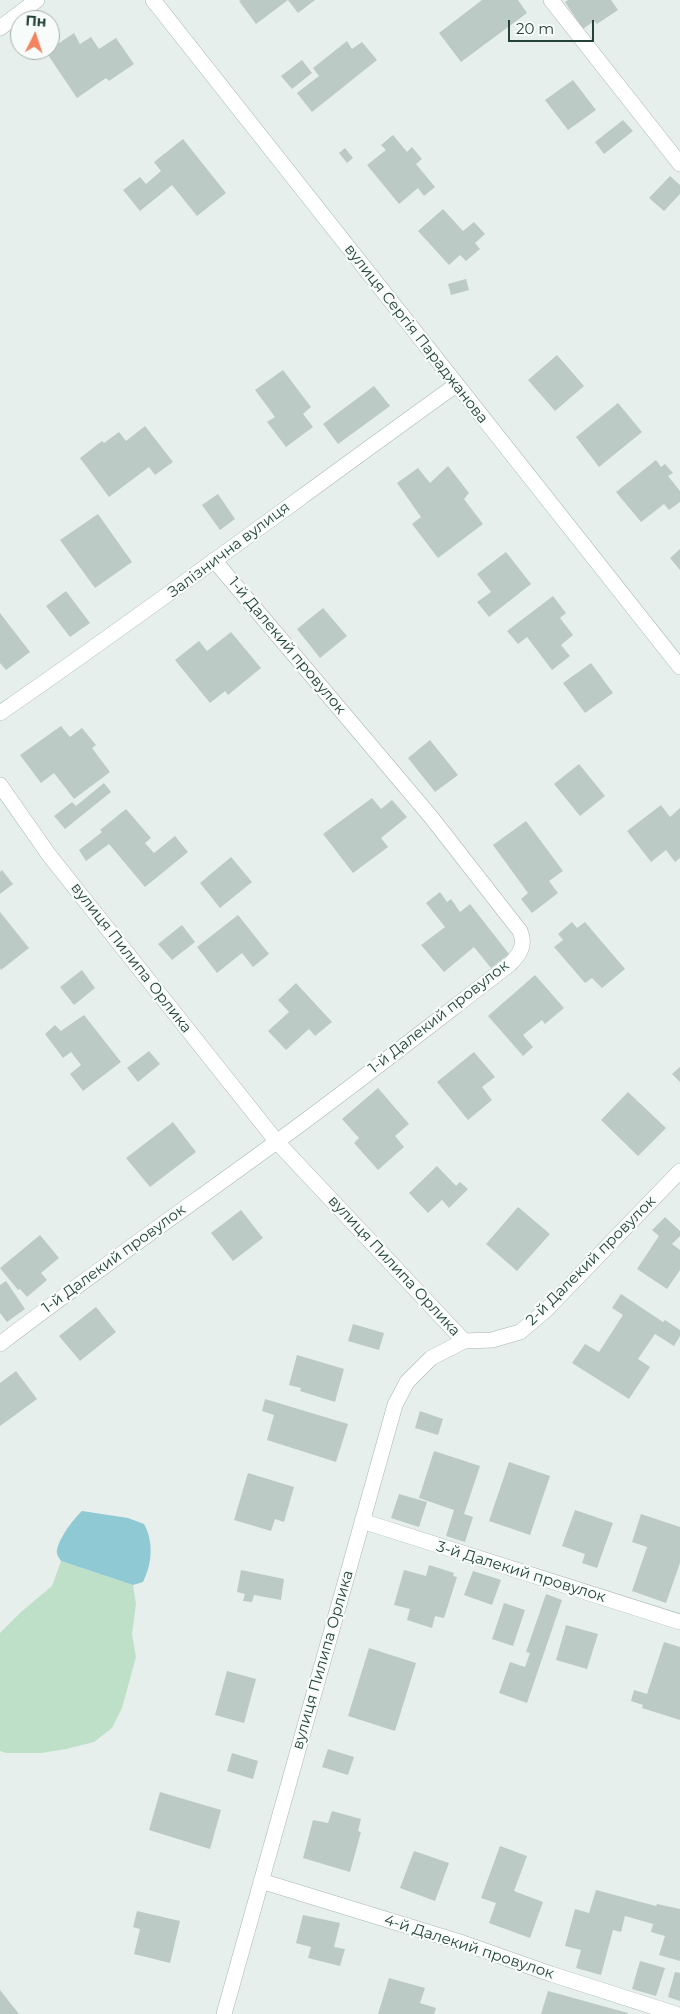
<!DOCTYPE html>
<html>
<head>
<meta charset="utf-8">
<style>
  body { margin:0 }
  #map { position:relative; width:680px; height:2014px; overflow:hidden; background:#e6efeb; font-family:Montserrat,sans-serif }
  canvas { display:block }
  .north { position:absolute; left:10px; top:10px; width:50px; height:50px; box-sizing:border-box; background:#f7fbf9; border:1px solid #a3b1ad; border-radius:50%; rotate:4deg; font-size:14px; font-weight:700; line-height:20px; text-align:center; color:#24423a }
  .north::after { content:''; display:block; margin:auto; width:18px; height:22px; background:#f4845f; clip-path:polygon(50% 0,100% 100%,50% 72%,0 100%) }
  .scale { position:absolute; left:508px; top:20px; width:86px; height:22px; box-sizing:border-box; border:2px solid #24423a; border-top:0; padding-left:6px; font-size:15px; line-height:18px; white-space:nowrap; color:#24423a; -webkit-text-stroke:4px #f7fbf9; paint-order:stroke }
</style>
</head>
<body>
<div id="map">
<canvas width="680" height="2014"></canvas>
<div class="north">Пн</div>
<div class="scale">20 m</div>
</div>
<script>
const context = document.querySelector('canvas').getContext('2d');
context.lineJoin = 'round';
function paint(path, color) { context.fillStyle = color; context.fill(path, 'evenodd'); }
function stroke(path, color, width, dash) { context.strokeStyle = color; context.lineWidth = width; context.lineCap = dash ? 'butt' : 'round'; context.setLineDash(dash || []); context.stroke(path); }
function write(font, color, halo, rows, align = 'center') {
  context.font = font + ' Montserrat,sans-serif'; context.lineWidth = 4.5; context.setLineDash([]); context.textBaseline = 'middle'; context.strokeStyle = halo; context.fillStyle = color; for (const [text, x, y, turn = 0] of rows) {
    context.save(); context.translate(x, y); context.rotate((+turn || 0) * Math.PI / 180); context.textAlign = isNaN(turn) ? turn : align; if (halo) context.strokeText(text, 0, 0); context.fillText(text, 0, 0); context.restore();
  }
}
const green = new Path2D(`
  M61 1561 133 1585 136 1604 132 1634 136 1657 122 1708 112 1728 94 1742 66 1749 41 1753H6L0 1751V1633L21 1612 52 1586Z`);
const water = new Path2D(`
  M82 1511 128 1518 144 1524C154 1542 152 1564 143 1582L133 1585 61 1561C60 1559 58 1557 57 1554 55 1543 74 1518 82 1511Z`);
const building = new Path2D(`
  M241 0H288L256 24 239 1Z
  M288 0H315L298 13Z
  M482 0H518L527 13 461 62 439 33Z
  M568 0H611L618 10 597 24 594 21 583 29 565 2Z
  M74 33 80 44 91 37 99 49 116 38 134 64 109 81 106 78 77 98 46 52Z
  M347 41 352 49 362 42 377 60 312 112 297 93 319 76 313 68Z
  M302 60 312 73 292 89 281 76Z
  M573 80 596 110 568 130 545 100Z
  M623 120 633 131 604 154 595 142Z
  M393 135 407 152 412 147 422 159 416 164 435 187 424 196 418 188 399 204 367 165 386 150 381 145Z
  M183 139 226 193 197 216 172 185 140 211 123 190 140 177 146 184 161 171 154 162Z
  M345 148 353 158 347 163 339 153Z
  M670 176 680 185V194L664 211 649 198Z
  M443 209 463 231 474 222 485 234 475 243 480 249 466 261 460 255 449 265 418 231Z
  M466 279 469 290 451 295 448 284Z
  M557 355 584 386 555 411 528 380Z
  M283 370 311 407 303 414 313 427 286 447 267 422 275 417 255 390Z
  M374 386 390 406 338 444 323 424Z
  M618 403 642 432 599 467 576 437Z
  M145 426 173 462 155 475 149 467 109 497 80 458 102 441 104 443 119 432 126 441Z
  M656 460 661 467 665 464 673 473 668 476 680 491V502L669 510 664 504 641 522 616 492Z
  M448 466 469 493 464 499 483 524 438 558 412 524 421 517 397 483 418 468 430 483Z
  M218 494 235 519 220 530 202 505Z
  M98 514 132 562 95 588 60 540Z
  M680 549V570L670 558Z
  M506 552 531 584 489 617 477 602 491 592 477 574Z
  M66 591 90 623 70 637 46 606Z
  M553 596 566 613 560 618 573 635 561 645 570 656 552 670 527 637 518 644 507 631Z
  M323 608 347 636 320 658 297 629Z
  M0 613 30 652 6 670 0 663Z
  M231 632 261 668 228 695 225 691 210 703 175 660 199 641 207 651Z
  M591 663 613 693 585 713 563 683Z
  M61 726 70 737 82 728 96 745 92 748 110 772 74 799 54 773 41 783 20 755Z
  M430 740 458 775 435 792 408 758Z
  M579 764 605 796 580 816 554 784Z
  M104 783 111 792 65 829 54 816 72 802 76 806Z
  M372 798 381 809 392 800 407 817 381 838 388 847 353 873 323 834Z
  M661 805 670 817 680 808V858L675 862 666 850 651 862 627 831Z
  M126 809 151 838 145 843 154 853 175 836 188 852 145 887 109 844 86 861 79 850 102 832 100 830Z
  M526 821 563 871 549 881 558 893 532 913 521 899 528 893 493 845Z
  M231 857 252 882 220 908 200 883Z
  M2 870 13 884 0 894V872Z
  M440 892 447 902 451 899 460 912 470 904 509 954 491 968 474 947 444 972 421 945 445 927 426 903Z
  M0 912 29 948 1 970 0 968Z
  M238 915 269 954 253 967 242 953 217 973 197 947Z
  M572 922 577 928 585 922 625 969 602 988 592 978 585 983 554 947 563 940 558 934Z
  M182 925 195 942 172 960 158 944Z
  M82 970 95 988 74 1005 60 987Z
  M535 975 564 1008 545 1024 542 1020 523 1035 533 1047 523 1056 488 1016Z
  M296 983 332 1022 315 1036 309 1029 286 1050 268 1031 289 1012 278 1000Z
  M84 1015 121 1062 83 1091 70 1074 81 1065 71 1052 63 1058 45 1034 55 1025 61 1031Z
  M149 1051 160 1064 138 1082 127 1068Z
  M474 1052 495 1077 482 1087 492 1100 468 1120 437 1082Z
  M680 1067V1082L672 1074Z
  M378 1088 409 1124 395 1136 404 1147 378 1170 354 1143 359 1138 342 1119Z
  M628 1092 666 1128 638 1156 601 1120Z
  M173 1122 196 1152 150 1187 126 1158Z
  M437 1166 456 1186 460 1182 468 1189 449 1208 442 1200 428 1213 409 1193Z
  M518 1207 550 1234 517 1271 486 1244Z
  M241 1210 263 1238 233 1261 211 1233Z
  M665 1217 680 1231V1236L672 1244 680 1250V1270L667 1289 637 1269 659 1236 652 1230Z
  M40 1235 59 1258 41 1273 47 1280 27 1297 20 1289 18 1290 0 1268Z
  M6 1281 25 1309 7 1322 0 1313V1285Z
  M621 1294 663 1322 665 1320 680 1330V1336L674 1346 655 1334 638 1359 650 1367 629 1399 572 1363 585 1344 599 1352 623 1315 612 1308Z
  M96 1307 116 1332 80 1361 59 1336Z
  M353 1324 384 1333 379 1350 348 1341Z
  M297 1355 344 1369 335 1402 300 1391 301 1388 289 1385Z
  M16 1371 37 1399 0 1426V1383Z
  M265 1399 348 1424 336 1462 267 1440 274 1415 262 1411Z
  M420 1411 443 1419 438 1435 415 1428Z
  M434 1451 480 1466 464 1514 473 1517 465 1542 446 1536 454 1510 419 1498Z
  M509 1462 550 1476 530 1535 489 1521Z
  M248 1473 294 1487 284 1522 275 1519 271 1531 234 1520Z
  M399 1494 427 1502 419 1527 391 1518Z
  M575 1510 613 1523 597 1568 582 1563 585 1554 562 1546Z
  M641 1514 680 1527V1563L666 1603 632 1591 647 1547 632 1542Z
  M429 1565 454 1573 453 1576 457 1577 444 1618 435 1616 432 1628 407 1620 410 1609 394 1605 404 1570 426 1576Z
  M241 1570 284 1579 281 1600 254 1595 252 1602 243 1601 245 1594 237 1592Z
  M473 1571 501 1580 492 1605 464 1595Z
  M546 1594 562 1600 527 1703 499 1693 510 1662 525 1667 530 1653 526 1652Z
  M504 1603 525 1610 513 1646 492 1639Z
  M566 1625 598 1634 587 1669 556 1660Z
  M664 1642 680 1647V1720L642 1708 643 1705 631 1701 634 1690 647 1694Z
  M369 1648 416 1663 395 1731 348 1716Z
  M227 1671 256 1679 244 1723 215 1715Z
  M328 1749 354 1757 348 1775 322 1767Z
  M232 1753 258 1761 253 1779 227 1771Z
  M160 1792 221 1810 210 1849 149 1830Z
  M332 1811 361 1819 358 1831 361 1832 350 1872 303 1858 313 1820 328 1823Z
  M500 1846 527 1856 514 1891 543 1902 530 1938 489 1923 496 1903 481 1898Z
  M414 1851 449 1863 435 1901 400 1888Z
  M596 1890 656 1906 657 1904 680 1909V1961L659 1955 665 1936 651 1932 653 1924 625 1916 621 1932 613 1930 601 1975 576 1968 581 1950 565 1946 575 1909 589 1913Z
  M137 1911 180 1921 170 1963 134 1954 140 1929 133 1927Z
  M303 1915 340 1923 334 1947 345 1949 340 1966 308 1958 311 1947 296 1943Z
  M640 1961 665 1968 656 1996 632 1989Z
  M675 1972 680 1973V2001L668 1997Z
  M389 1978 425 1988 420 2003 436 2008 434 2014H378Z
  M0 1990 19 2014H0Z
  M548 1991 628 2013V2014H541Z`);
const street = new Path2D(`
  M551 0 680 164
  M0 28 37 0
  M0 713C154 607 304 494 456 385
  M0 785 49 855 277 1142 464 1341 431 1358 407 1382 395 1405 224 2014
  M464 1341 492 1340 520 1332 546 1310 680 1171
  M0 1344C90 1275 183 1210 275 1143 355 1085 432 1024 510 964 520 954 526 945 520 931L431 817 214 560
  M362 1521 680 1622
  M261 1881 463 1943 551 1974 676 2014`);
const secondary = new Path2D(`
  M153 0 680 667`);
const streetNames = [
  ["вулиця Сергія Параджанова",416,334,52],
  ["Залізнична вулиця",229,550,-37],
  ["1-й Далекий провулок",287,646,50],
  ["вулиця Пилипа Орлика",131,958,52],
  ["1-й Далекий провулок",439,1017,-38],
  ["1-й Далекий провулок",114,1259,-36],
  ["2-й Далекий провулок",591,1261,-45],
  ["вулиця Пилипа Орлика",394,1266,47],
  ["3-й Далекий провулок",521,1572,17],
  ["вулиця Пилипа Орлика",323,1660,-74],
  ["4-й Далекий провулок",469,1947,18]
];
paint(green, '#bfe0c8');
paint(water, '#8ec9d4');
paint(building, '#bbcac4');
stroke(street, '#a8b8b2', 16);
stroke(secondary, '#a4bbb3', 16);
stroke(street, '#fff', 15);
stroke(secondary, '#fff', 15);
write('15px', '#24423a', '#f7fbf9', streetNames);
</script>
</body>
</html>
